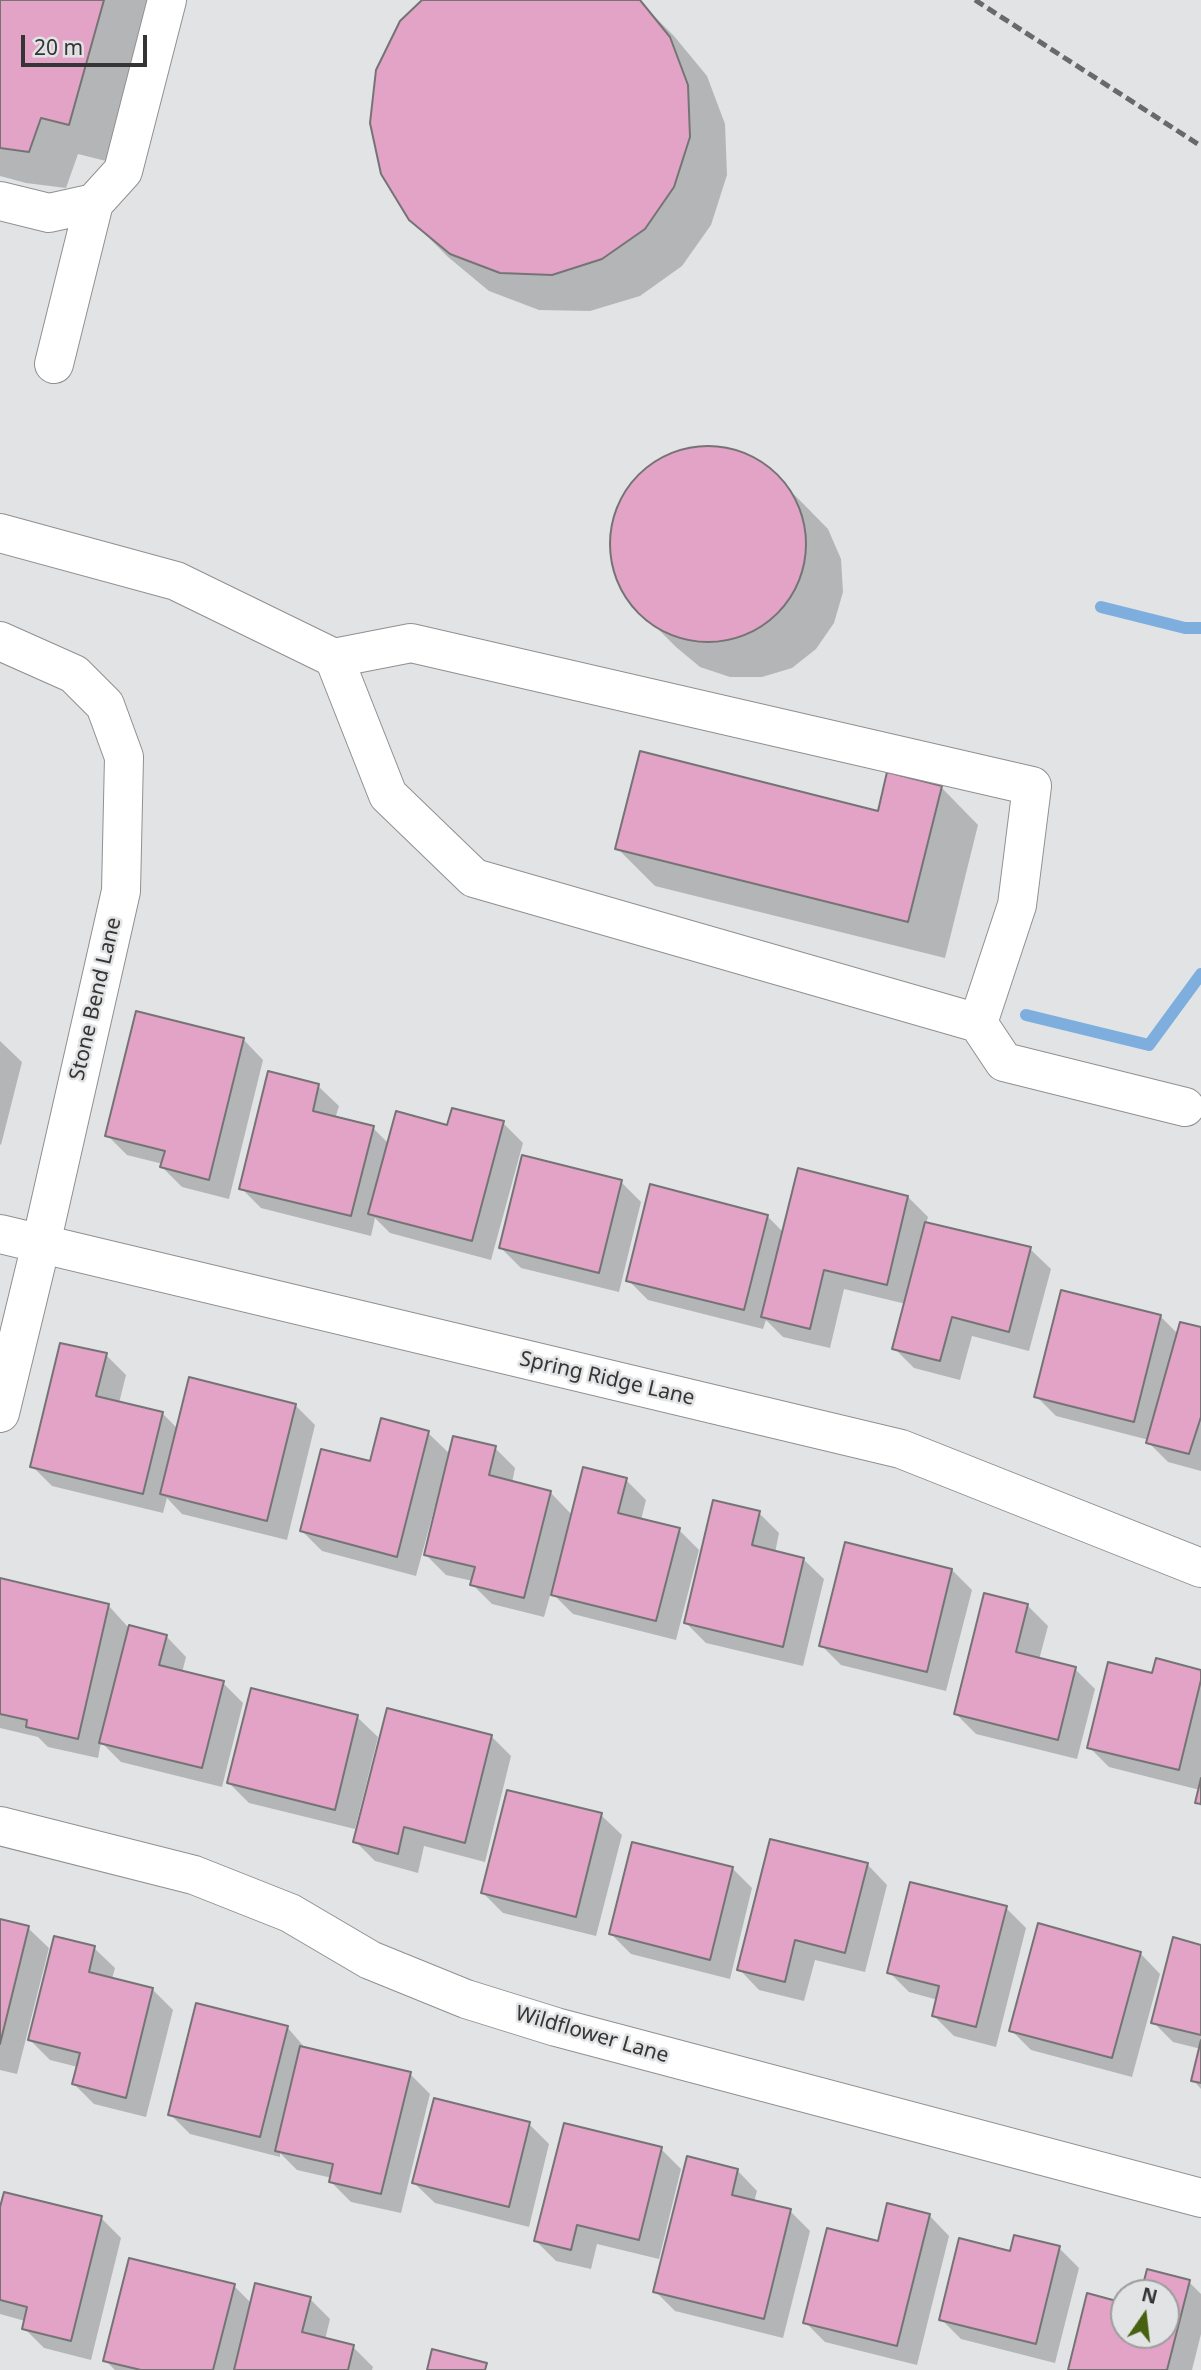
<!DOCTYPE html>
<html>
<head>
<meta charset="utf-8">
<style>
  body { margin:0 }
  #map { position:relative; width:1201px; height:2370px; overflow:hidden; background:#e2e3e4; font-family:"Noto Sans",sans-serif }
  canvas { display:block }
  .north { position:absolute; left:1110px; top:2279px; width:70px; height:70px; box-sizing:border-box; background:#e2e3e4; border:2px solid #9d9d9e; border-radius:50%; rotate:14deg; font-size:19px; font-weight:700; line-height:28px; text-align:center; color:#353536 }
  .north::after { content:''; display:block; margin:auto; width:24px; height:32px; background:#476111; clip-path:polygon(50% 0,100% 100%,50% 72%,0 100%) }
  .scale { position:absolute; left:21px; top:35px; width:126px; height:32px; box-sizing:border-box; border:4px solid #353536; border-top:0; padding-left:9px; font-size:21px; line-height:24px; white-space:nowrap; color:#353536; -webkit-text-stroke:5px #e2e3e4; paint-order:stroke }
</style>
</head>
<body>
<div id="map">
<canvas width="1201" height="2370"></canvas>
<div class="north">N</div>
<div class="scale">20 m</div>
</div>
<script>
const context = document.querySelector('canvas').getContext('2d');
context.lineJoin = 'round';
function paint(path, color) { context.fillStyle = color; context.fill(path, 'evenodd'); }
function stroke(path, color, width, dash) { context.strokeStyle = color; context.lineWidth = width; context.lineCap = dash ? 'butt' : 'round'; context.setLineDash(dash || []); context.stroke(path); }
function write(font, color, halo, rows, align = 'center') {
  context.font = font + ' "Noto Sans",sans-serif'; context.lineWidth = 5; context.setLineDash([]); context.textBaseline = 'middle'; context.strokeStyle = halo; context.fillStyle = color; for (const [text, x, y, turn = 0] of rows) {
    context.save(); context.translate(x, y); context.rotate((+turn || 0) * Math.PI / 180); context.textAlign = isNaN(turn) ? turn : align; if (halo) context.strokeText(text, 0, 0); context.fillText(text, 0, 0); context.restore();
  }
}
const shadow = new Path2D(`
  M0 0H155L106 161 78 154 66 188 26 183 0 176Z
  M425 0H638L674 36 707 76 725 124 727 175 711 225 682 266 640 296 590 311 539 310 489 291 448 257 410 219Z
  M706 447 738 452 767 467 828 529 841 559 843 592 834 623 816 649 792 668 762 677H730L700 667 676 647 638 609 620 583 612 553 613 522 625 493 646 469 673 453Z
  M941 787 978 825 945 958 655 886 617 848 879 813Z
  M243 1039 263 1060 229 1199 182 1187 162 1167 163 1164 127 1155 107 1135Z
  M0 1041 22 1062 1 1145 0 1144Z
  M318 1086 339 1106 335 1119 373 1128 389 1144 448 1127 503 1123 523 1143 491 1260 390 1233 375 1218 371 1236 261 1208 241 1188Z
  M621 1182 641 1202 619 1292 521 1268 501 1248Z
  M908 1197 928 1217 926 1224 1030 1249 1051 1269 1029 1351 972 1336 960 1380 914 1368 894 1348 906 1304 844 1289 830 1348 783 1337 766 1320 763 1329 648 1300 628 1280 767 1216 784 1233Z
  M1160 1316 1178 1334 1201 1329V1471L1168 1462 1148 1442 1149 1440 1056 1416 1036 1396Z
  M106 1355 126 1375 119 1403 163 1414 178 1429 295 1405 315 1425 287 1540 182 1514 167 1498 163 1513 52 1486 32 1466Z
  M428 1433 451 1455 495 1448 515 1468 512 1483 550 1492 572 1515 626 1480 646 1500 641 1520 679 1530 699 1550 676 1640 573 1614 551 1592 544 1617 492 1604 472 1584 473 1581 446 1575 426 1555 438 1507 435 1506 416 1576 322 1551 302 1531 371 1463Z
  M759 1513 779 1533 775 1553 803 1559 824 1579 803 1666 706 1643 686 1623Z
  M952 1570 972 1590 946 1691 841 1665 821 1645Z
  M0 1587 108 1605 128 1627 166 1636 186 1657 182 1673 223 1683 243 1703 222 1787 121 1762 101 1742 98 1758 48 1747 38 1737 0 1728Z
  M985 1595 1028 1606 1048 1626 1039 1660 1075 1669 1095 1689 1077 1759 976 1734 956 1714Z
  M1201 1671V1806L1197 1802 1200 1790 1109 1767 1089 1747 1154 1675Z
  M357 1717 378 1737 355 1829 249 1803 229 1783Z
  M491 1736 511 1756 485 1862 424 1846 418 1873 375 1861 355 1841Z
  M601 1815 622 1835 596 1936 503 1913 483 1893Z
  M867 1864 887 1885 865 1972 815 1960 804 2001 759 1990 739 1969Z
  M732 1868 752 1888 730 1979 631 1954 611 1934Z
  M1006 1908 1026 1928 996 2047 954 2036 934 2016 938 2000 909 1992 889 1972Z
  M0 1920 28 1928 49 1948 17 2074 0 2070Z
  M1201 1946V2089L1193 2080 1201 2049 1173 2042 1153 2022Z
  M94 1948 115 1968 112 1979 152 1989 173 2010 146 2117 94 2104 74 2084 78 2067 50 2060 30 2040Z
  M1140 1953 1160 1974 1132 2077 1031 2050 1011 2030Z
  M287 2027 306 2049 410 2074 430 2094 401 2213 351 2202 331 2182 332 2178 297 2170 280 2153V2157L190 2134 170 2114Z
  M529 2124 549 2144 529 2227 435 2203 414 2183Z
  M661 2149 681 2169 659 2259 597 2244 591 2269 556 2261 536 2241Z
  M737 2170 757 2191 754 2202 790 2211 810 2231 783 2338 675 2311 655 2291Z
  M0 2214 101 2218 121 2238 91 2360 44 2348 24 2328 25 2321 0 2314Z
  M929 2215 949 2236 917 2365 825 2342 805 2322 879 2243Z
  M1059 2248 1079 2268 1055 2363 961 2339 941 2319 1011 2253Z
  M1189 2282 1201 2294V2334L1192 2370H1070L1124 2304V2335H1166V2293H1143Z
  M234 2286 252 2304 310 2299 330 2319 325 2340 353 2347 373 2367 372 2370H115L105 2360Z`);
const stream = new Path2D(`
  M1101 607 1185 628H1201
  M1026 1015 1149 1045 1201 974`);
const building = new Path2D(`
  M0 0H104L69 125 41 118 29 152 0 148Z
  M422 0H640L670 37 688 85 690 137 674 187 645 229 602 259 552 275 500 273 450 254 409 220 381 174 370 123 376 70 400 21Z
  M610 544a98 98 0 1 1 196 0a98 98 0 1 1-196 0Z
  M640 751 878 811 887 772 942 786 908 922 615 849Z
  M136 1011 244 1038 209 1180 160 1167 165 1151 105 1136Z
  M268 1071 319 1084 313 1111 374 1126 351 1216 239 1189Z
  M452 1108 504 1121 472 1241 368 1214 396 1111 447 1125Z
  M522 1155 622 1180 599 1273 499 1248Z
  M798 1168 908 1196 887 1285 824 1270 810 1329 761 1317Z
  M650 1184 768 1215 744 1310 626 1281Z
  M925 1222 1031 1247 1009 1332 952 1317 940 1361 892 1349Z
  M1061 1290 1161 1315 1134 1422 1034 1397Z
  M1180 1322 1201 1327V1417L1189 1454 1146 1443Z
  M60 1343 107 1353 96 1396 163 1412 143 1494 30 1467Z
  M189 1377 296 1404 267 1521 160 1494Z
  M381 1418 429 1431 397 1557 300 1531 321 1449 370 1461Z
  M453 1436 496 1446 489 1475 551 1491 524 1598 470 1585 475 1567 424 1555Z
  M583 1467 627 1478 618 1513 680 1528 656 1621 551 1595Z
  M713 1500 760 1511 752 1545 804 1558 783 1647 684 1623Z
  M845 1542 952 1569 927 1672 819 1646Z
  M0 1578 109 1604 78 1739 26 1727 27 1720 0 1714Z
  M984 1593 1028 1604 1016 1652 1076 1667 1058 1740 954 1714Z
  M129 1625 167 1635 159 1665 224 1681 202 1768 99 1743Z
  M1156 1658 1201 1670V1680L1179 1770 1087 1748 1108 1662 1152 1673Z
  M251 1688 358 1715 335 1810 227 1783Z
  M387 1708 492 1735 465 1843 404 1827 398 1854 353 1842Z
  M1201 1778V1804L1195 1803Z
  M507 1790 602 1813 576 1917 481 1893Z
  M770 1839 868 1863 845 1953 795 1940 785 1982 737 1970Z
  M632 1842 733 1867 710 1960 609 1934Z
  M910 1882 1007 1906 976 2027 932 2016 939 1986 887 1973Z
  M0 1919 29 1926 0 2044Z
  M1038 1923 1141 1952 1112 2058 1009 2031Z
  M54 1936 95 1946 89 1972 153 1988 126 2098 72 2084 80 2053 28 2040Z
  M1173 1937 1201 1945V2035L1151 2023Z
  M196 2003 288 2026 260 2137 168 2115Z
  M1201 2040V2083L1191 2081Z
  M300 2046 411 2072 381 2194 329 2182 333 2164 275 2151Z
  M434 2098 530 2122 509 2207 412 2183Z
  M564 2123 662 2147 639 2240 577 2225 571 2250 534 2241Z
  M687 2156 738 2169 732 2195 791 2209 764 2319 653 2292Z
  M4 2192 102 2216 71 2341 22 2329 27 2307 0 2300V2207Z
  M887 2203 930 2214 897 2346 803 2323 827 2228 878 2241Z
  M1014 2235 1060 2246 1036 2344 939 2320 959 2238 1010 2251Z
  M129 2258 235 2284 213 2370H141L103 2361Z
  M1147 2269 1190 2280 1167 2370H1068L1087 2293 1124 2303V2335H1166V2293H1141Z
  M255 2283 311 2297 302 2332 354 2345 348 2370H234Z
  M432 2349 487 2363 485 2370H427Z`);
const minor = new Path2D(`
  M0 201 49 213 94 203 123 171 167 0
  M54 364 94 203
  M0 533 176 581 334 658 411 643 1032 786 1017 905 978 1023 474 878 388 795 334 658
  M0 641 74 674 105 705 124 757 121 891 41 1244 0 1413
  M978 1023 1004 1062 1185 1107
  M0 1234 901 1449 1201 1568
  M0 1826 194 1875 290 1913 370 1960 466 1999 556 2027 1201 2198`);
const rail = new Path2D(`
  M975 0 1201 146`);
const streetNames = [
  ["Stone Bend Lane",96,999,-77],
  ["Spring Ridge Lane",607,1379,13],
  ["Wildflower Lane",592,2035,16]
];
paint(shadow, '#0003');
stroke(stream, '#7eaedd', 12);
paint(building, '#e2a3c6');
stroke(building, '#757475', 2);
stroke(minor, '#909091', 40);
stroke(minor, '#fff', 38);
stroke(rail, '#69696a', 5, [10, 5]);
write('21px', '#353536', '#e2e3e4', streetNames);
</script>
</body>
</html>
